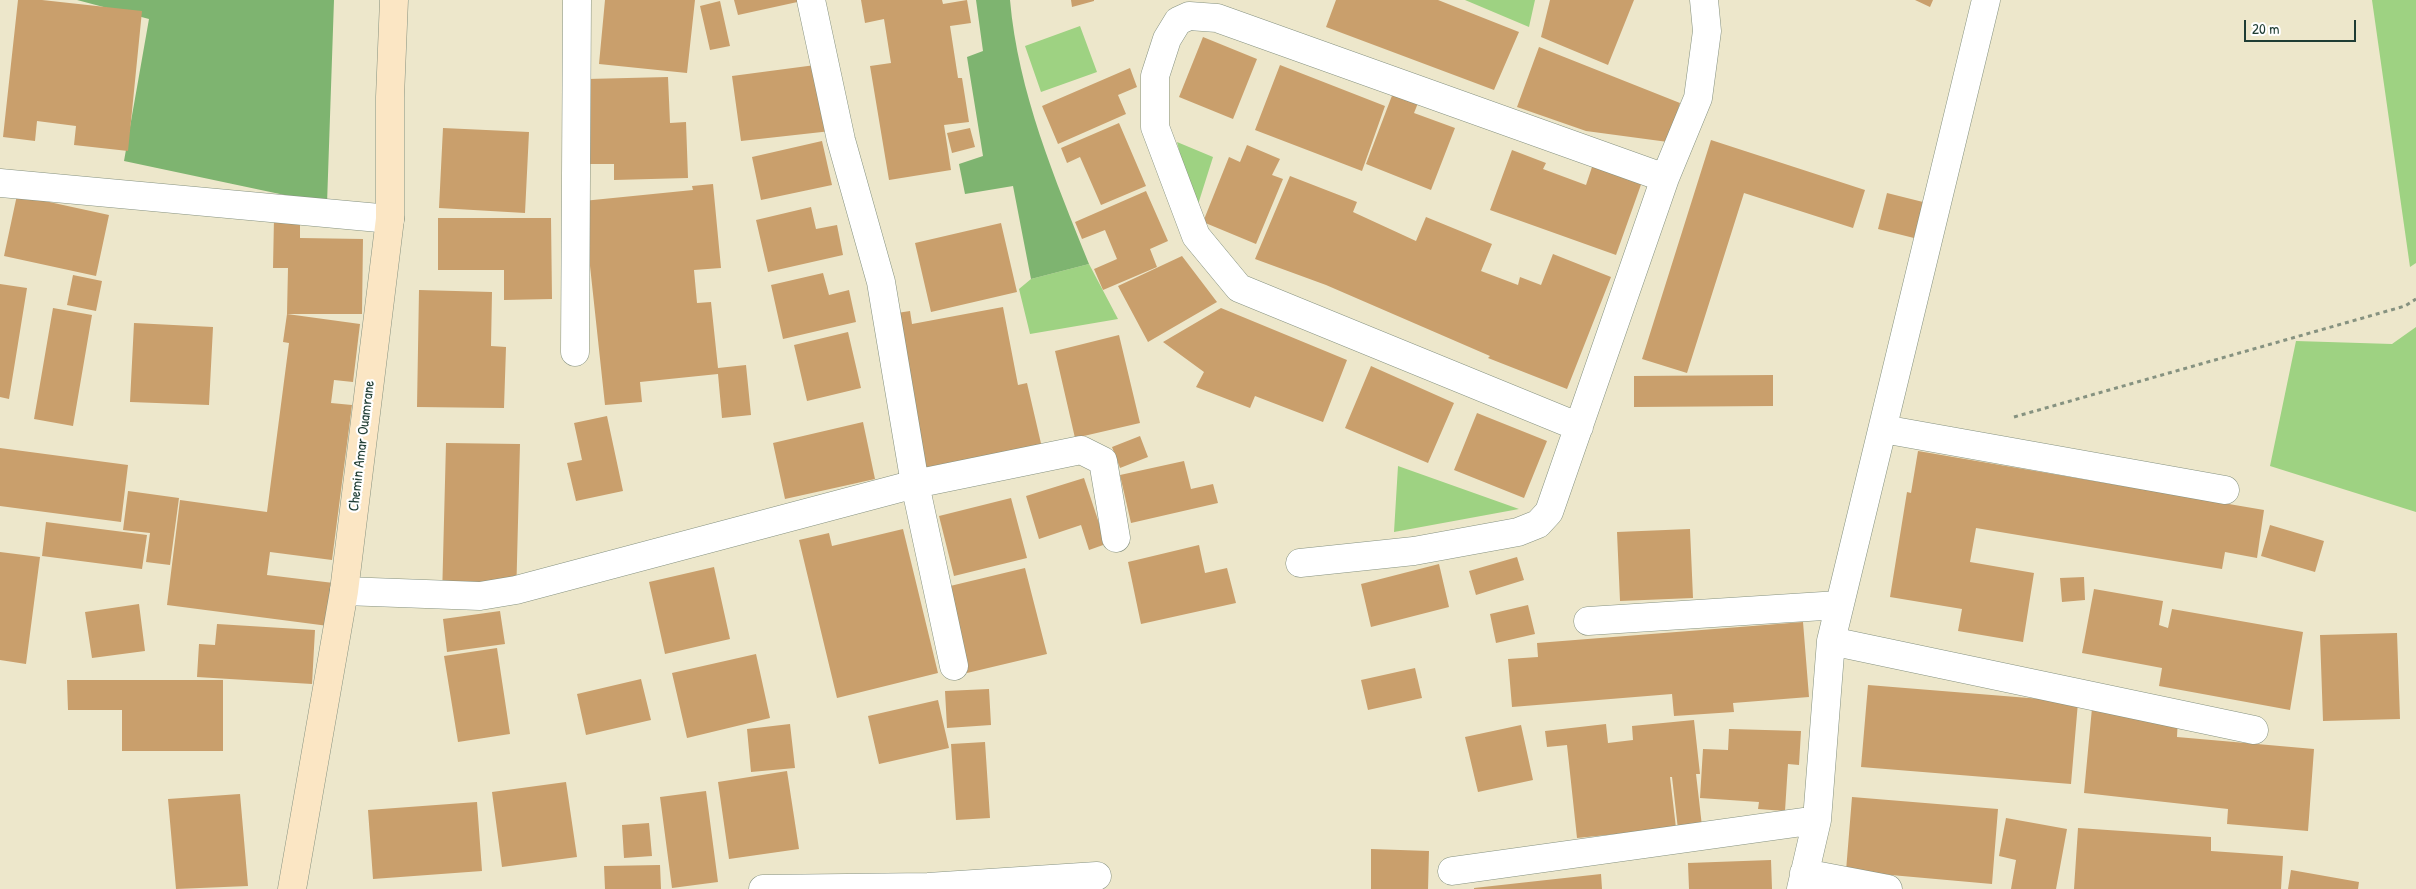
<!DOCTYPE html>
<html>
<head>
<meta charset="utf-8">
<style>
  body { margin:0 }
  #map { position:relative; width:2416px; height:889px; overflow:hidden; background:#ede7cb; font-family:"Patrick Hand",sans-serif }
  canvas { display:block }
  .scale { position:absolute; left:2244px; top:20px; width:112px; height:22px; box-sizing:border-box; border:2px solid #1f3d34; border-top:0; padding-left:6px; font-size:15px; line-height:18px; white-space:nowrap; color:#1f3d34; -webkit-text-stroke:4px #fff; paint-order:stroke }
</style>
</head>
<body>
<div id="map">
<canvas width="2416" height="889"></canvas>
<div class="scale">20 m</div>
</div>
<script>
const context = document.querySelector('canvas').getContext('2d');
context.lineJoin = 'round';
function paint(path, color) { context.fillStyle = color; context.fill(path, 'evenodd'); }
function stroke(path, color, width, dash) { context.strokeStyle = color; context.lineWidth = width; context.lineCap = dash ? 'butt' : 'round'; context.setLineDash(dash || []); context.stroke(path); }
function write(font, color, halo, rows, align = 'center') {
  context.font = font + ' "Patrick Hand",sans-serif'; context.lineWidth = 4.5; context.setLineDash([]); context.textBaseline = 'middle'; context.strokeStyle = halo; context.fillStyle = color; for (const [text, x, y, turn = 0] of rows) {
    context.save(); context.translate(x, y); context.rotate((+turn || 0) * Math.PI / 180); context.textAlign = isNaN(turn) ? turn : align; if (halo) context.strokeText(text, 0, 0); context.fillText(text, 0, 0); context.restore();
  }
}
const green = new Path2D(`
  M1465 0H1535L1529 27Z
  M2372 0H2416V263L2410 267Z
  M1080 26 1097 72 1041 92 1025 46Z
  M1177 142 1213 157 1195 214Z
  M1089 264 1118 319 1030 334 1019 289 1031 279Z
  M2416 327V512L2270 466 2296 341 2392 344Z
  M1398 466 1519 509 1394 532Z`);
const forest = new Path2D(`
  M77 0H334L327 204 124 161 149 19Z
  M976 0H1010C1018 92 1055 179 1089 264L1031 279 1013 186 965 194 959 164 983 156 967 57 983 51Z`);
const building = new Path2D(`
  M18 0H42L142 11 128 151 74 145 76 126 37 121 35 141 3 137Z
  M605 0H695L687 73 599 64Z
  M734 0H802V1L738 15Z
  M861 0H942L943 4 967 0 971 23 950 26 958 78H962L969 122 944 125 951 170 889 180 870 66 891 63 884 19 865 23Z
  M1071 0H1094V1L1072 7Z
  M1336 0H1438L1519 32 1494 90 1326 27Z
  M1550 0H1634L1608 65 1541 37Z
  M1915 0H1933L1930 7Z
  M720 1 730 46 710 50 700 6Z
  M1203 37 1257 59 1233 119 1179 97Z
  M1539 47 1680 103 1668 142 1586 131 1517 107Z
  M823 64 831 131 741 141 732 76Z
  M1280 65 1385 106 1362 171 1255 130Z
  M1130 68 1137 87 1118 95 1126 114 1058 144 1042 106Z
  M668 77 670 123 686 122 688 178 614 180V164H590L587 79Z
  M1393 93 1418 103 1414 113 1455 128 1431 190 1366 164Z
  M1119 123 1146 186 1101 205 1080 157 1067 163 1061 148Z
  M443 128 529 132 525 213 439 208Z
  M970 128 975 147 952 153 947 133Z
  M1711 140 1865 190 1853 228 1744 193 1687 373 1642 359Z
  M822 141 832 185 761 200 752 157Z
  M1247 145 1280 159 1272 175 1283 179 1256 244 1203 222 1229 157 1240 162Z
  M1512 150 1546 163 1543 169 1586 185 1594 161 1643 179 1616 255 1490 210Z
  M1290 176 1357 202 1353 212 1416 241 1426 217 1492 244 1481 271 1518 285 1520 277 1541 285 1553 254 1611 277 1567 389 1488 358 1490 356 1326 285 1255 259Z
  M713 184 721 268 694 270 697 303 711 302 718 368 746 365 751 415 722 418 718 374 640 382 642 402 605 405 583 201 693 190 692 186Z
  M1146 191 1168 241 1150 249 1157 267 1103 290 1094 269 1117 259 1105 230 1082 239 1075 222Z
  M1887 193 1923 202 1914 238 1878 229Z
  M17 195 109 215 96 276 4 256Z
  M811 207 816 229 837 225 843 255 768 272 756 220Z
  M274 218H300V238L363 239 362 314H287L288 268H273Z
  M438 218H551L552 299 504 300V270H438Z
  M1001 223 1017 292 931 312 915 243Z
  M1182 256 1217 302 1148 342 1118 286Z
  M823 273 829 295 849 290 856 322 783 339 771 285Z
  M73 275 102 281 96 311 67 305Z
  M0 284 27 288 9 399 0 397Z
  M419 290 492 292 491 346 506 347 504 408 417 407Z
  M1003 307 1018 385 1027 383 1046 465 927 487 897 313 910 311 912 324Z
  M53 308 92 315 73 426 34 419Z
  M1221 308 1347 360 1323 422 1255 396 1250 408 1196 387 1204 372 1163 342Z
  M287 314 360 324 353 382 334 380 331 403 352 405 332 560 270 552 267 575 342 584 336 627 167 605 180 500 267 512 289 343 283 342Z
  M134 323 213 327 209 405 130 402Z
  M848 332 861 388 807 401 794 345Z
  M1119 335 1140 423 1075 438 1055 351Z
  M1371 366 1454 403 1428 463 1345 428Z
  M1773 375V406L1634 407V376Z
  M1477 413 1547 441 1524 498 1454 470Z
  M607 416 623 491 576 501 567 463 582 460 574 423Z
  M863 422 875 479 785 499 773 443Z
  M1140 436 1148 457 1120 468 1112 447Z
  M446 443 520 444 516 600 442 598Z
  M0 448 128 465 121 522 0 506Z
  M1918 451 2264 510 2257 558 2225 552 2222 569 1976 528 1970 562 2034 573 2023 642 1958 631 1962 609 1890 597 1907 492 1911 493Z
  M1184 461 1191 489 1213 484 1218 503 1131 523 1120 475Z
  M1084 478 1106 544 1089 550 1081 525 1039 539 1026 496Z
  M128 491 179 498 170 565 146 562 150 533 123 530Z
  M1011 498 1027 558 954 576 939 516Z
  M46 522 147 535 142 569 42 556Z
  M2270 525 2324 541 2315 572 2261 556Z
  M903 529 938 673 837 698 799 540 829 533 832 546Z
  M1690 529 1693 598 1620 601 1617 532Z
  M1199 545 1205 573 1227 568 1236 603 1141 624 1128 562Z
  M0 552 40 557 26 664 0 660Z
  M1517 557 1524 580 1476 595 1469 571Z
  M1439 564 1449 607 1371 627 1361 584Z
  M714 567 730 639 665 654 649 582Z
  M1025 568 1047 654 967 673 946 587Z
  M2084 577 2085 600 2062 602 2060 578Z
  M2094 589 2163 601 2159 625 2168 628 2172 609 2303 632 2290 710 2159 686 2162 668 2082 653Z
  M139 604 145 651 92 658 85 612Z
  M1528 605 1535 634 1496 643 1490 614Z
  M500 611 505 644 447 652 443 619Z
  M1803 622 1809 697 1733 703 1734 712 1674 716 1672 694 1512 707 1508 659 1538 657 1537 643Z
  M217 624 315 630 312 684 197 677 199 644 215 645Z
  M2397 633 2400 719 2323 721 2320 635Z
  M497 648 510 734 458 742 444 656Z
  M756 654 770 718 687 738 672 673Z
  M1415 668 1422 698 1368 710 1361 680Z
  M641 679 651 720 586 735 577 694Z
  M67 680H223V751H122V710H68Z
  M1868 685 2078 702 2071 784 1861 767Z
  M989 689 991 725 947 728 945 691Z
  M938 700 949 748 879 764 868 716Z
  M2092 708 2178 716 2177 737 2314 749 2308 831 2227 824 2228 809 2084 793Z
  M1694 720 1700 774H1696L1703 835 1679 838 1672 777H1670L1676 828 1577 838 1567 745 1547 747 1545 731 1606 724 1608 743 1633 740 1632 726Z
  M790 724 795 768 751 772 747 729Z
  M1521 725 1533 780 1478 792 1465 737Z
  M1729 729 1801 731 1799 765 1788 764 1785 811 1758 809 1759 802 1700 798 1703 749 1728 750Z
  M985 742 990 818 956 820 951 744Z
  M787 771 799 849 729 859 718 782Z
  M566 782 577 857 502 867 492 792Z
  M706 791 718 882 672 888 660 797Z
  M240 794 248 886 176 889 168 799Z
  M1852 797 1998 809 1992 884 1846 871Z
  M477 802 482 871 373 879 368 810Z
  M2006 818 2067 829 2056 889H2011L2016 860 1999 856Z
  M649 823 652 856 624 858 622 825Z
  M2078 828 2211 837V851L2283 856 2281 889H2074Z
  M1371 849 1429 851 1428 889H1371Z
  M1771 860 1772 889H1689L1688 863Z
  M660 865 661 889H605L604 866Z
  M2291 870 2359 882 2358 889H2288Z
  M1601 874 1602 889H1474V888Z`);
const path = new Path2D(`
  M2014 417 2405 306 2416 299`);
const street = new Path2D(`
  M811 0 841 140 881 282 915 484 954 666
  M0 183 390 219
  M575 352 577 0
  M1579 427 1239 288 1196 236 1155 127V76L1167 39 1178 21 1189 16 1217 18 1665 178
  M1883 429 2225 490
  M1300 563 1414 551 1518 532 1538 524 1549 512 1665 178 1698 98 1707 31 1704 0
  M344 591 480 596 516 590 915 484 1081 450 1103 461 1116 538
  M1588 621 1839 605
  M1831 641 2254 730
  M1452 871 1817 820
  M1804 873 1888 889
  M763 889 928 887 1097 876
  M1801 889 1817 820 1831 641 1986 0`);
const secondary = new Path2D(`
  M292 889 344 591 390 219V97L394 0`);
const streetNames = [
  ["Chemin Amar Ouamrane",362,446,-83]
];
paint(green, '#9ed282');
paint(forest, '#7eb470');
paint(building, '#c99f6c');
stroke(street, '#869280', 29);
stroke(secondary, '#869280', 29);
stroke(path, '#869280', 3, [4, 4]);
stroke(street, '#fff', 28);
stroke(secondary, '#fbe6c4', 28);
write('15px', '#1f3d34', '#fff', streetNames);
</script>
</body>
</html>
